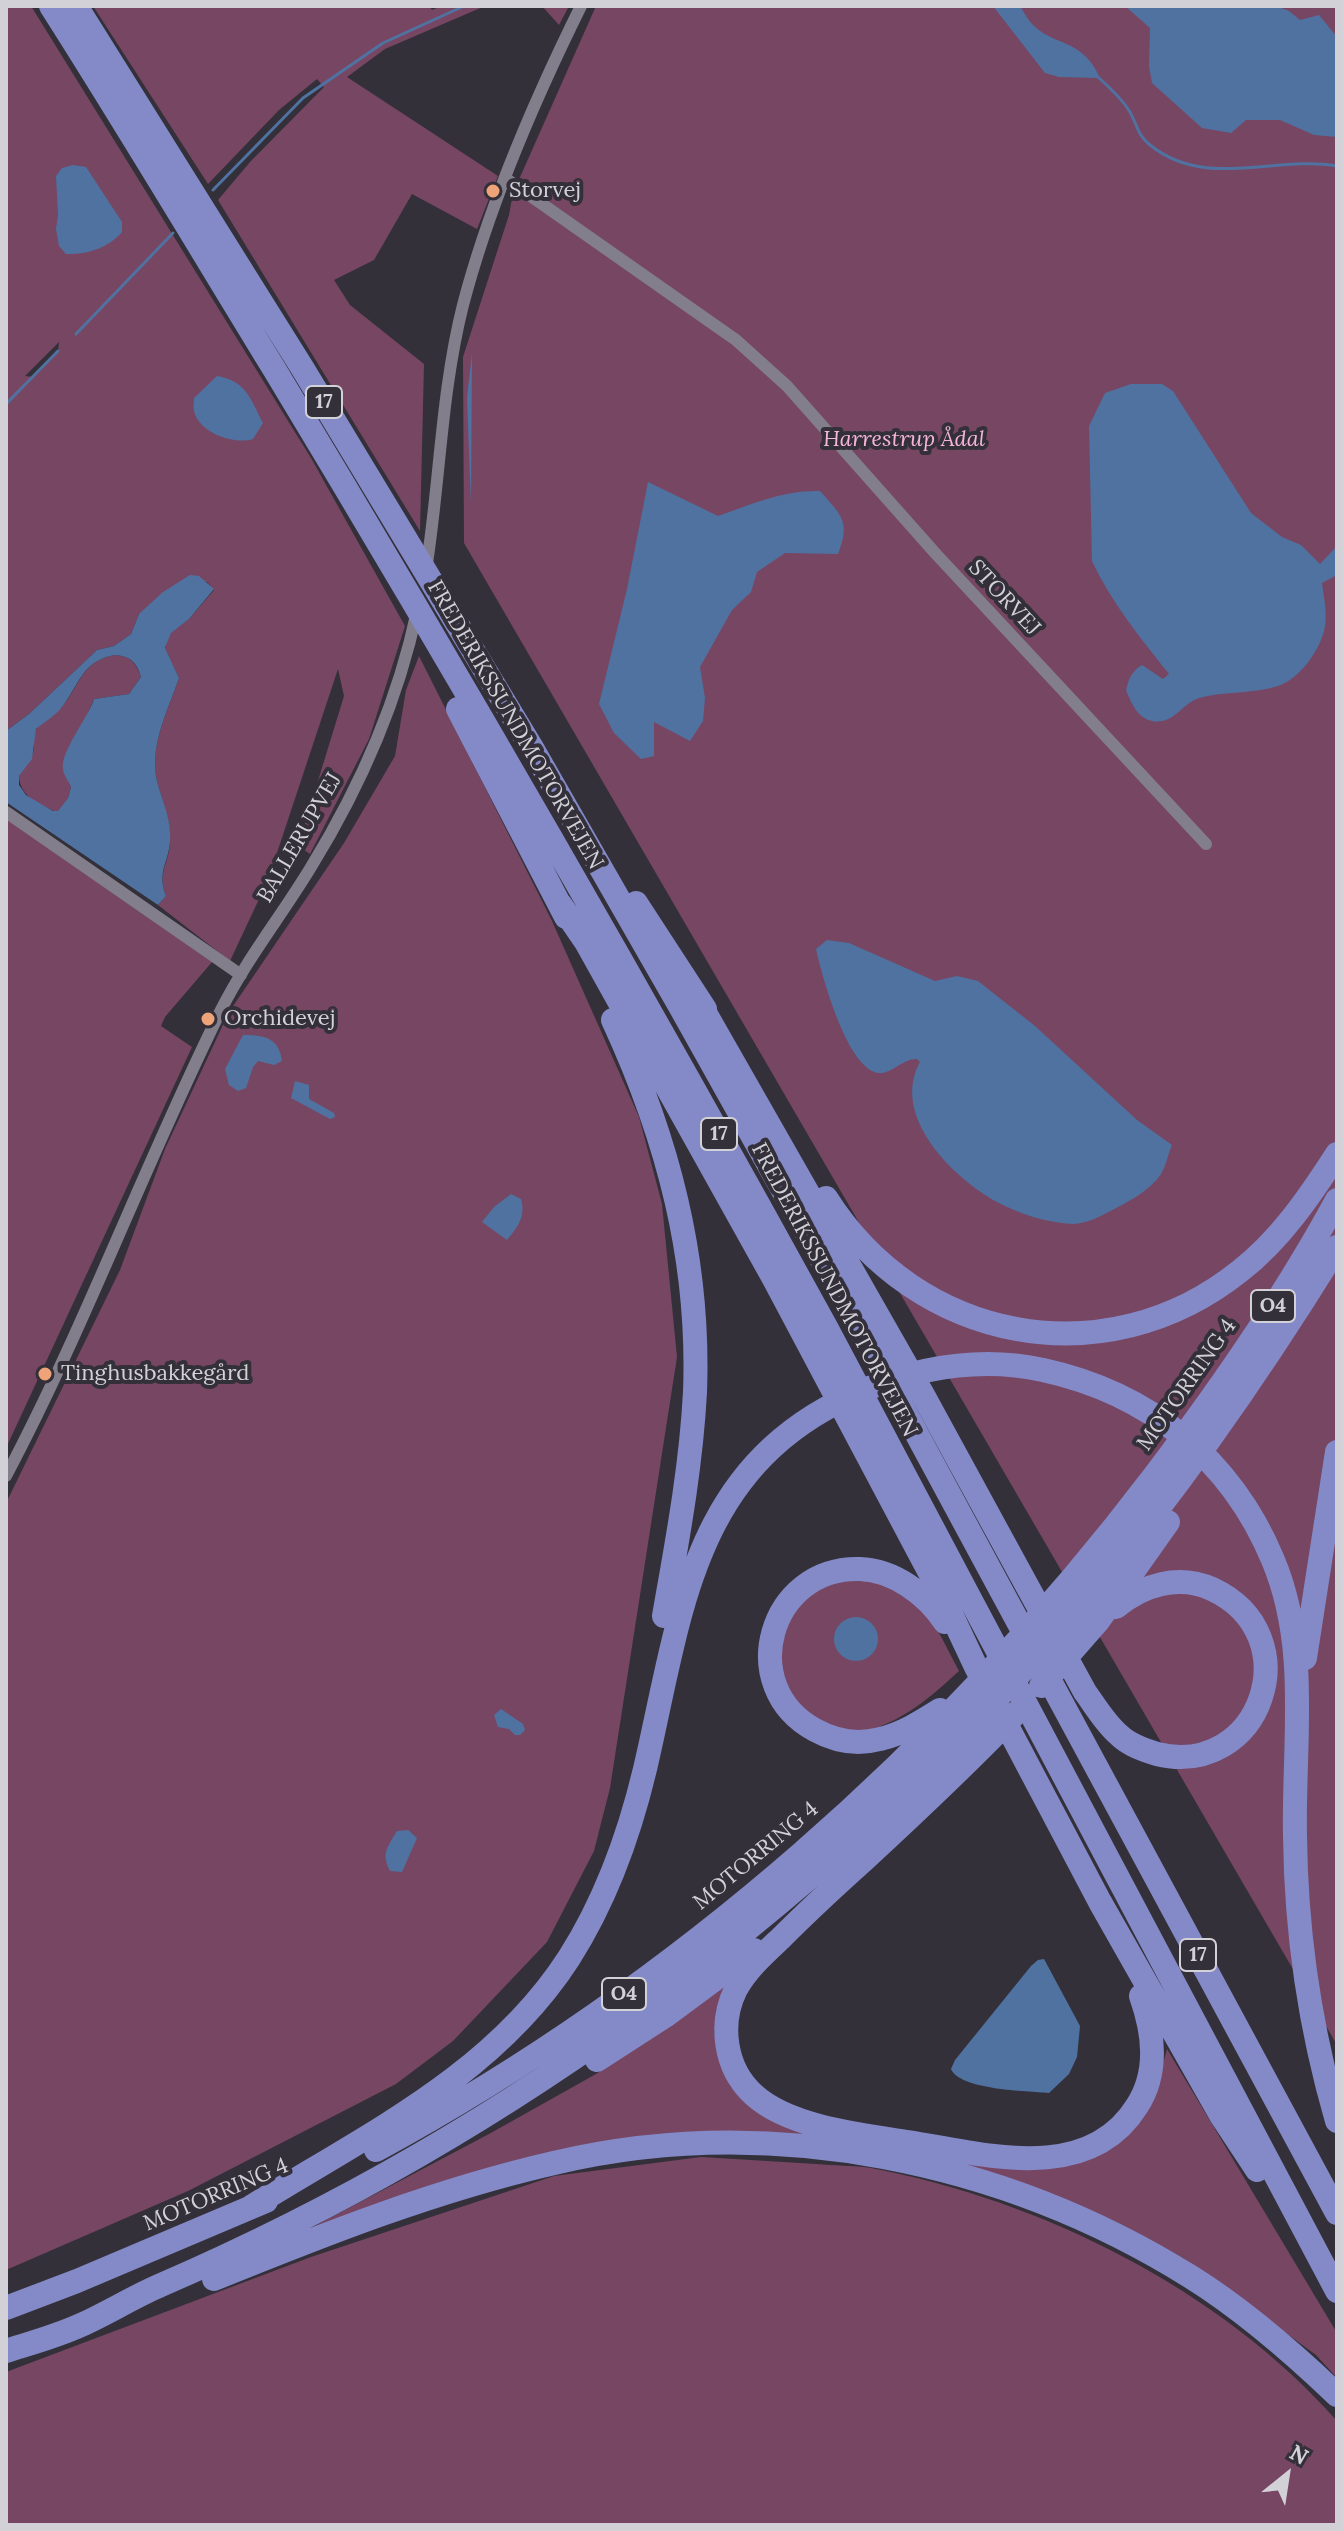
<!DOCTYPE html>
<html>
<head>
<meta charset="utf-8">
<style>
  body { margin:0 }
  #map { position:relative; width:1343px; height:2531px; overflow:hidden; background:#33303a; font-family:Lora,serif }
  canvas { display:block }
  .frame { position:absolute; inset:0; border:8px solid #d3d1d8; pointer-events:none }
  .north { position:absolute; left:1247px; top:2435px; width:80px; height:80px; -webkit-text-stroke:6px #33303a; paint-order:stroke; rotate:30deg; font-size:22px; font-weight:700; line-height:32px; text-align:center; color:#d3d1d8 }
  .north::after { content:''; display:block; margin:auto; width:28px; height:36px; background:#d3d1d8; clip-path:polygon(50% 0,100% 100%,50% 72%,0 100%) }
</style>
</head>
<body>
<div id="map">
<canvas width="1343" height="2531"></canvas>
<div class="frame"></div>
<div class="north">N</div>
</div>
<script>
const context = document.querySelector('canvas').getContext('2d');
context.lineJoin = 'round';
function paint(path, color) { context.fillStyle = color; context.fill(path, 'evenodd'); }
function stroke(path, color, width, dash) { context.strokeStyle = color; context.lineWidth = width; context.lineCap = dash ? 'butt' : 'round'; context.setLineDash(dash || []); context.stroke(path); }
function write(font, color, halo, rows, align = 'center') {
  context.font = font + ' Lora,serif'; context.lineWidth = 8; context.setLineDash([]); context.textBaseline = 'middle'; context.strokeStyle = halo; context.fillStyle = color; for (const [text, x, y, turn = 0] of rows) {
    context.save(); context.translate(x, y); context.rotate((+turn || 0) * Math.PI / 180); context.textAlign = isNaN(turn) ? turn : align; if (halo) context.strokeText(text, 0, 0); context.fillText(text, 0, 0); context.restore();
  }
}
const green = new Path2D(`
  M6 6H31L311 458 405 626 369 739 310 854 298 846 344 696 338 669 268 880 230 961 158 905 166 896C157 872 169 864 170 842 171 820 162 801 157 781 149 746 168 710 179 678L165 649 170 633 189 619 214 590 207 582 139 614 131 634 114 646 97 650 29 714 6 731ZM59 342 58 352 34 377 25 376Z
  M93 6H429L432 10 442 6H485L385 49 347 77 498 176 477 229 412 194 374 260 334 280 350 305 424 364 420 531 218 200 250 162 324 87 317 79 279 110 208 184Z
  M542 6H569L559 25Z
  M596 6H1337V2045L464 543 463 357 509 215 513 193Z
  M115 655C131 656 136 663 141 677L129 694 94 699 63 769 71 787 68 798 58 812 54 811C37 803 20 796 19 776 25 767 32 760 34 748 34 742 32 737 36 730 41 722 52 716 59 709 81 688 79 661 115 655Z
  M419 656 552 921 639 1117 662 1204 677 1357 610 1788 594 1851 547 1942 453 2041 396 2084 188 2191 6 2270V1503L120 1270 165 1149 229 1012 344 843 395 756 406 690Z
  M6 818 212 962 165 1017 161 1026 192 1047 6 1448Z
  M847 1580 879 1581 917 1604 936 1627 959 1671C931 1697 904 1720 867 1731 855 1734 842 1729 831 1725 813 1718 792 1704 785 1686 772 1653 790 1598 822 1584 829 1581 840 1581 847 1580Z
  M734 1978 714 2032 730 2086 777 2121 990 2165 1104 2149 1140 2122 1157 2086 1167 2049 1337 2333V2378L1316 2355 1183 2258 1125 2229 1020 2184 684 2137 309 2229 489 2134 596 2074Z
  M701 2157C740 2159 778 2162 816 2164 834 2166 853 2165 871 2168 1041 2200 1222 2290 1337 2421V2525H6V2372L311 2257 554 2176Z`);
const water = new Path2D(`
  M993 6H1020C1023 11 1027 18 1031 23 1053 47 1082 37 1100 78L1059 77 1045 73Z
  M1125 6H1276L1289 11 1300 20 1319 15 1337 37V137L1314 135 1280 120H1246L1231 133 1202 128 1152 83 1149 66 1150 28Z
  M73 165 86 167 122 222V232C109 248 86 255 66 254L59 246 56 229 58 215 56 176 62 168Z
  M472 353 471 504 467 398Z
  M217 376C246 381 250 398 263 423L253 439C234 445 199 433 194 411 193 407 194 402 194 398Z
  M1131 384H1162L1173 391 1251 513 1282 537 1301 545 1320 564 1337 546V575L1322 583C1324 597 1328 617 1324 631 1318 653 1299 679 1278 686 1253 694 1225 691 1199 698 1181 704 1174 725 1152 721 1137 718 1131 702 1126 690 1129 678 1132 671 1142 665L1163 679 1169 674C1141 639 1111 602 1092 561L1089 426 1105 393Z
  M648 482 718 516C752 504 784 490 820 491 841 515 851 521 838 554L785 553 757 572 751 592 732 610 700 667 705 698 703 721 690 741 654 722V756L641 759 614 733 599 704 627 589Z
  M190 575 199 576 214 589 189 619 171 633 165 648 179 678C168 710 149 746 157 781 162 801 172 820 170 842 168 864 157 872 166 896L158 905 6 802V731L29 714 97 650 114 646 131 634 139 614 163 592ZM115 655C131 656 137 663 141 677L129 694 94 699C88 718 60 752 63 769 63 774 69 782 71 787L68 798 58 811H53L26 795 19 785V776L32 759 36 729C44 722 55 716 61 708 80 685 81 661 115 655Z
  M827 940 849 943 935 981 957 976 978 981 1035 1026 1137 1120 1172 1145C1168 1154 1166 1166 1161 1174 1152 1188 1132 1200 1118 1207 1105 1214 1087 1224 1073 1224 1048 1223 1019 1214 997 1202 953 1178 890 1116 920 1062L917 1059C903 1058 891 1075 878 1073 847 1068 822 976 816 949Z
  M243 1035C263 1035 279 1037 282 1061L274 1065 258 1061 253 1067 246 1088 238 1091 229 1085 225 1069Z
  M295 1081 309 1085V1099L334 1113 335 1117 330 1119 291 1098Z
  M511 1194 521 1199C526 1216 518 1227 507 1240L482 1222 494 1207Z
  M834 1639a22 22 0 1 1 44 0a22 22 0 1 1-44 0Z
  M501 1709 523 1724 525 1730 520 1735H515L509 1729 498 1727 494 1715Z
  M408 1830 417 1838 402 1872 390 1871C381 1853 387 1848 397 1831Z
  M1044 1959 1080 2026 1077 2057 1069 2074 1049 2093C1027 2091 960 2090 951 2069L955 2060 1031 1966 1038 1960Z`);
const stream = new Path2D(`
  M1099 78C1109 87 1121 98 1128 109 1137 122 1136 134 1150 145 1206 190 1274 155 1337 166
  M213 190 303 98 383 43 464 6
  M76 334 173 233
  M6 404 58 351`);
const minor = new Path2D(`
  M505 178 736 340 787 386 936 554 1206 844
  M426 570C440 482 441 392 463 305 490 202 534 101 581 6
  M6 812 241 975
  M6 1476C86 1325 145 1163 221 1010 246 960 282 915 311 867 359 789 398 701 417 611`);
const motorway = new Path2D(`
  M51 6C127 125 199 246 273 367 464 683 648 1003 826 1327L1337 2291
  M76 6 303 369 532 748 681 1008 852 1314 1337 2213
  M458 709 566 917
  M636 903 705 1009
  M560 904 586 942 774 1279 945 1601 976 1667 1100 1902 1222 2117 1257 2170
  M696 997 923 1395 1085 1692C1096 1707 1105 1723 1119 1735 1129 1745 1144 1750 1157 1754 1261 1779 1311 1635 1212 1589 1178 1574 1143 1585 1116 1607
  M613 1020C668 1139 700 1260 695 1392 691 1468 677 1542 664 1616
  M826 1198C917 1342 1105 1379 1240 1271 1280 1240 1310 1196 1337 1154
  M1305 1658 1337 1452
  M1041 1686 1098 1621 1168 1522
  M940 1710C921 1722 902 1734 880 1739 858 1745 835 1741 815 1730 735 1687 769 1566 860 1569 894 1570 927 1595 945 1622
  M1016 1713C967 1764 916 1812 864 1860 835 1886 807 1912 780 1939 764 1954 747 1969 736 1989 719 2023 724 2068 754 2095 789 2127 861 2135 908 2142 983 2154 1088 2185 1137 2106 1159 2072 1154 2033 1141 1996
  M597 2060 665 2016 754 1950
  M376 2150C680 1985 946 1750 1155 1475 1221 1388 1285 1296 1337 1200
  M251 2207C366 2135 493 2076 569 1958 606 1900 629 1836 645 1769 682 1610 691 1462 864 1390 921 1367 983 1357 1043 1370 1149 1393 1231 1459 1273 1560 1310 1648 1293 1743 1295 1836 1296 1933 1310 2028 1337 2121
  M214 2279C325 2234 436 2190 554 2163 770 2112 1003 2160 1191 2277 1244 2310 1292 2352 1337 2395
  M6 2308 77 2281 266 2201
  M6 2351C31 2343 57 2336 81 2325 108 2313 133 2297 161 2285 515 2132 835 1894 1085 1600 1179 1489 1261 1370 1337 1247`);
const markers = [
  [493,191,8,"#efa378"],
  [208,1019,8,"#efa378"],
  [45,1374,8,"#efa378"]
];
const shields = [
  [324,402,36],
  [719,1134,36],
  [1273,1306,44],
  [1198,1955,36],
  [624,1994,44]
];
const shieldNames = [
  ["17",324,402],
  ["17",719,1134],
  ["O4",1273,1306],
  ["17",1198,1955],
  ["O4",624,1994]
];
const poiNames = [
  ["Storvej",509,191],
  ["Orchidevej",224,1019],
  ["Tinghusbakkegård",61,1374]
];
const parkNames = [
  ["Harrestrup Ådal",904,440]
];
const streetNames = [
  ["STORVEJ",1004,598,47],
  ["FREDERIKSSUNDMOTORVEJEN",515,725,60],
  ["BALLERUPVEJ",300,838,-60],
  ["FREDERIKSSUNDMOTORVEJEN",834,1290,62],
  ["MOTORRING 4",1187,1385,-55],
  ["MOTORRING 4",756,1856,-40],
  ["MOTORRING 4",216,2195,-23]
];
paint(green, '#774663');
paint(water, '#5072a1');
stroke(stream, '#5072a1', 3);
stroke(minor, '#827e8b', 12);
stroke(motorway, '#838ac7', 24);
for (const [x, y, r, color] of markers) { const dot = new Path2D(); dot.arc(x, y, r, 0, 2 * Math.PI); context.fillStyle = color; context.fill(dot); stroke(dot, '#33303a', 3); }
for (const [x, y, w] of shields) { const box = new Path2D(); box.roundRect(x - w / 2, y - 16, w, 32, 6); context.fillStyle = '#33303a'; context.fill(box); stroke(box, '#d3d1d8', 2); }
write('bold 20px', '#d3d1d8', null, shieldNames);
write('22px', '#d3d1d8', '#33303a', poiNames, 'left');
write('italic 22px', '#f7b4da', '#33303a', parkNames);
write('22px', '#d3d1d8', '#33303a', streetNames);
</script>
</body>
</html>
